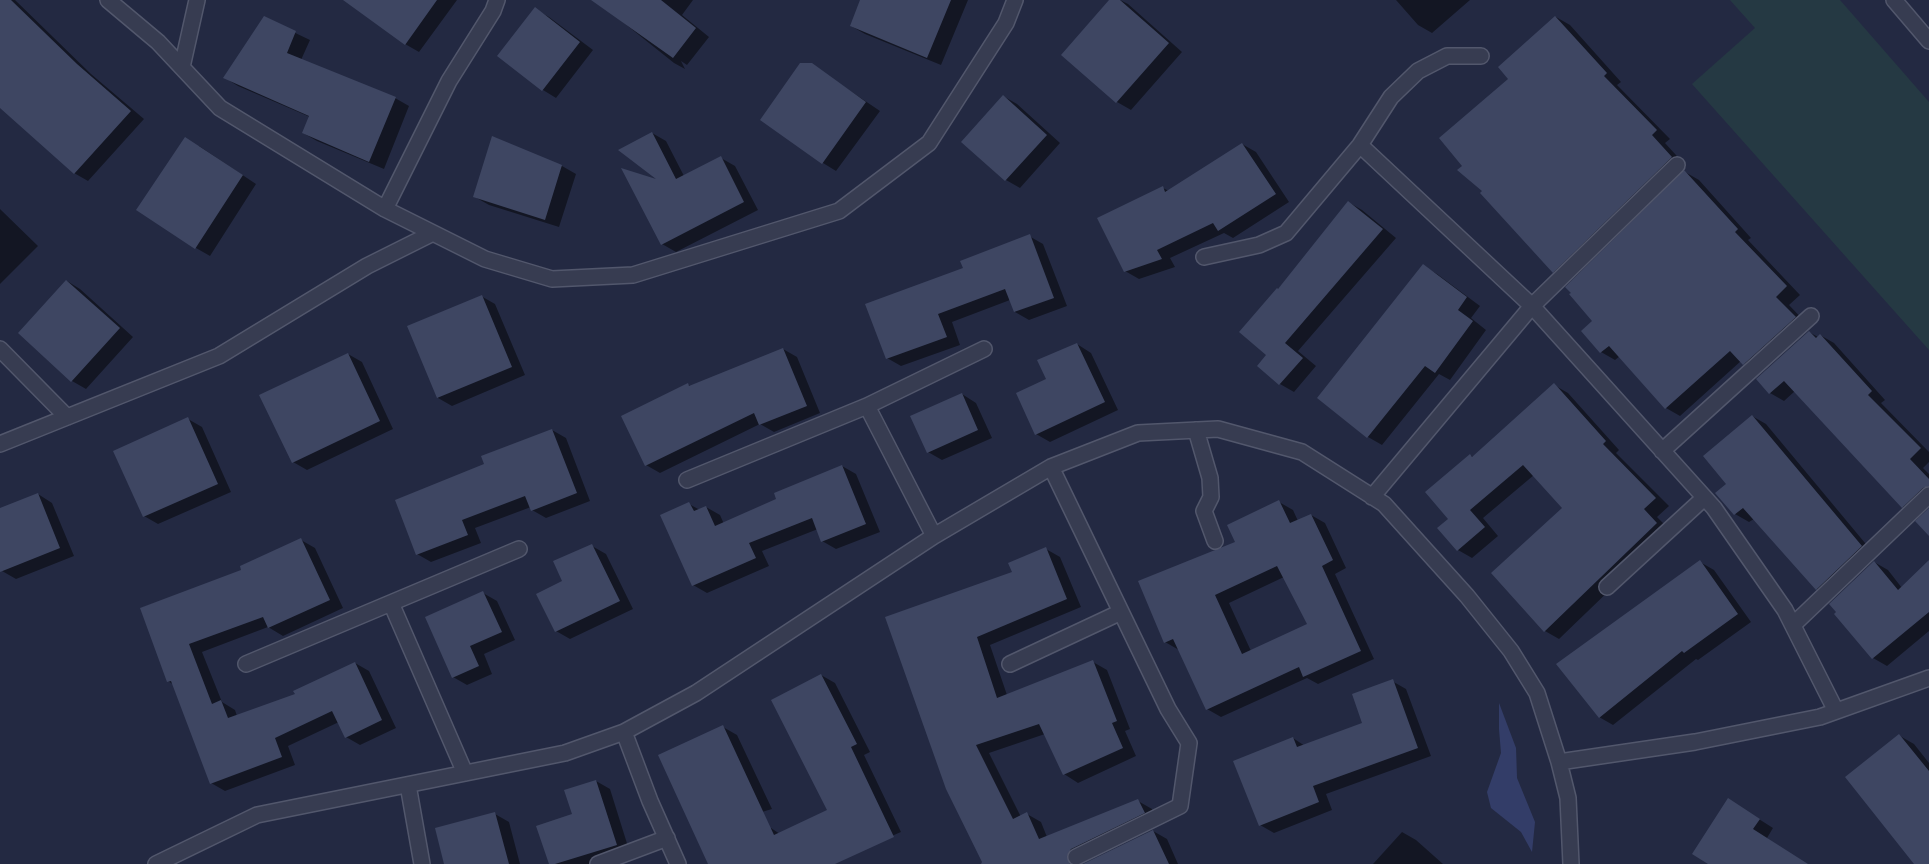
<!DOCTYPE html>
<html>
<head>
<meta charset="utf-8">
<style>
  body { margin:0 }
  canvas { display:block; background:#232942 }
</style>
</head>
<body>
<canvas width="1929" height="864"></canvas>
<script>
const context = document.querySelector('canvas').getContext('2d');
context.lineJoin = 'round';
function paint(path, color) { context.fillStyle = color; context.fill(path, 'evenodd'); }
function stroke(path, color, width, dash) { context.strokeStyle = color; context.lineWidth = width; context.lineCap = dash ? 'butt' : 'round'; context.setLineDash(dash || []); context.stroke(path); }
const green = new Path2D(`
  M1730 0H1840L1929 102V350L1692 84 1755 28Z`);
const water = new Path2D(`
  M1499 703 1516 748 1517 778 1535 822 1532 852 1521 832 1491 808 1487 792 1501 753 1499 729Z`);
const shadow = new Path2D(`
  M0 0H15L91 74 144 119 88 181 74 173 0 98Z
  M357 0H457L419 52 405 44Z
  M618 0H693L682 15 709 37 687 65 681 61 685 69 674 63 609 11Z
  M862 0H968L941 65 865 34 851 26Z
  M1111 0H1120L1128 4 1182 52 1131 110 1117 102 1063 55Z
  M1396 0H1470L1432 33 1418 25Z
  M535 9 549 17 593 50 556 98 543 90Z
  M1556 17 1570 25 1621 82 1617 85 1670 139 1665 143 1686 166 1567 280 1553 272 1464 166 1510 79Z
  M264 18 310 40 301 60 395 98 409 106 384 169 317 141 303 133 310 117 238 86 225 78Z
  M812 65 880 111 836 171 823 163Z
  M1003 96 1017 104 1060 143 1020 188 1006 180 963 142Z
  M652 133 666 141 684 176 721 158 735 166 758 210 676 252 662 244V182Z
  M1242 144 1256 152 1289 202 1233 238 1224 233 1170 258 1175 267 1139 279 1125 271 1163 188 1169 191Z
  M199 146 256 184 210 256 196 248Z
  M562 166 576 174 559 227 489 205 475 197Z
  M1685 172 1699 180 1751 238 1748 240 1800 295 1789 305 1809 326 1758 372 1741 361 1680 416 1666 408 1620 356 1615 360 1601 352 1582 331 1594 322Z
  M1348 202 1362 210 1396 238 1298 351 1316 366 1294 392 1280 384 1258 366 1267 355 1241 332 1300 264Z
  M0 209 38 246 0 284Z
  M1029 236 1043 244 1067 306 1029 320 1015 312 1010 300 952 322 960 345 901 366 887 358 964 268Z
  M1423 266 1437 274 1480 306 1471 318 1486 330 1450 380 1439 374 1382 445 1368 437 1319 398Z
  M67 281 80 289 133 337 86 389 72 381 20 333Z
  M481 296 495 304 525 375 452 406 438 398 409 327Z
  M1809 332 1818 337 1820 335 1834 343 1885 400 1881 403 1929 452V462L1923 468 1929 474V504L1917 515 1903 507 1795 391 1784 401 1770 393Z
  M1077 344 1091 353 1118 410 1050 442 1036 434 1048 380Z
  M783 349 797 357 820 413 774 432 760 424 660 473 646 465 688 385 692 387Z
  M348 354 362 362 393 429 307 470 293 462Z
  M1554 385 1568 393 1619 450 1616 453 1669 506 1657 517 1671 531 1559 639 1545 631 1492 573 1564 508 1534 475 1483 518 1498 536 1472 558 1458 550 1450 519 1470 455 1473 457Z
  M962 394 976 403 992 438 942 460 928 452Z
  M1752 416 1766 424 1875 555 1831 597 1817 589 1754 519 1749 522 1735 514 1717 493 1728 484Z
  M188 419 202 427 231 492 158 524 144 516Z
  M552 430 566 438 590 501 546 518 532 510 531 507 475 528 481 543 431 562 417 554 486 465Z
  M842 466 856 474 880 532 836 549 822 541 818 529 762 551 769 566 707 593 693 585 689 504 700 510 706 507 720 515 724 524 778 499Z
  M38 494 52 503 74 556 16 579 2 571 0 567V509Z
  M1279 502 1293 510 1298 521 1311 515 1325 523 1346 568 1335 574 1374 659 1318 684 1307 678 1221 717 1207 709 1179 650 1165 642 1237 543ZM1284 577 1308 625 1251 651 1229 603Z
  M301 540 315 548 343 608 283 636 268 627 202 652 222 702 235 710 237 716 296 695 355 663 369 671 396 728 360 745 346 737 339 722 288 746 295 765 225 791 211 783 174 685 168 681 141 608 243 571Z
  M592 546 606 554 633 609 570 639 556 631 564 582Z
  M1046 549 1060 557 1081 607 990 645 1007 695 1093 662 1107 670 1130 729 1125 731 1136 756 1078 783 1064 774 1045 734 989 753 1021 817 1027 814 1041 822 1047 837 1138 801 1152 809 1158 821 1082 860 1081 864H984L887 618 1014 573Z
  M1700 562 1714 570 1751 622 1698 660 1696 659 1613 725 1599 717Z
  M1874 562 1888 570 1902 588 1929 562V631L1887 666 1873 658 1835 614Z
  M483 593 497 601 515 640 484 654 492 674 467 685 453 677Z
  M821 675 835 683 870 752 864 755 901 832 826 864H723L771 828 780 834 829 811Z
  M1392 681 1406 689 1431 756 1326 794 1332 810 1274 833 1260 825 1293 738 1305 746 1364 724Z
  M723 727 737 735 772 809 705 829Z
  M1900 736 1914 744 1929 763V864H1916Z
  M596 781 610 789 630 853 593 864H550Z
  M1729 800 1773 828 1767 838 1801 864H1710Z
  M495 814 509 822 520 864H446Z
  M1153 831 1167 839 1178 864H1086Z
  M1402 832 1416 840 1443 864H1373Z`);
const building = new Path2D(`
  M0 0H11L77 64 131 111 74 174 0 108Z
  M343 0H437L405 45Z
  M591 0H661L696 28 673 58Z
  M860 0H951L927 58 850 26Z
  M1109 0H1120L1169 43 1116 103 1061 55Z
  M535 7 580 42 542 91 497 56Z
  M264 16 296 31 287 53 396 97 369 162 302 133 309 116 223 78Z
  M1555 16 1607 73 1604 76 1657 130 1652 135 1672 157 1553 273 1480 193 1482 191 1457 170 1462 166 1439 138 1508 79 1498 67Z
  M800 63H812L866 102 822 164 760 120Z
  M1003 95 1047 135 1005 181 961 142Z
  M652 132 676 179 721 156 744 202 661 245 621 168 656 179 618 150Z
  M492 136 562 165 545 220 473 197Z
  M185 137 243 175 195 249 136 210Z
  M1242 143 1276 194 1218 231 1213 223 1157 250 1162 259 1124 272 1097 218 1163 186 1165 192Z
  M1684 170 1738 229 1735 232 1787 286 1776 297 1796 317 1743 365 1730 351 1665 409 1609 346 1600 353 1581 331 1592 321 1569 294 1571 293 1565 287Z
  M1348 201 1383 229 1285 343 1303 358 1279 385 1257 366 1266 355 1239 332 1277 288 1278 289Z
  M1030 234 1054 298 1014 312 1005 289 938 314 947 337 886 359 865 304 963 268 960 261Z
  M1423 264 1467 297 1458 310 1473 321 1435 373 1425 366 1367 438 1317 398Z
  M66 280 120 328 71 382 18 333Z
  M482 295 512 367 437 398 407 326Z
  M1809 331 1816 338 1820 334 1872 391 1868 395 1921 448 1910 459 1929 479V486L1923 488 1902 508 1784 381 1769 394 1756 379Z
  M1077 343 1105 402 1035 435 1016 393 1046 379 1037 360Z
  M783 348 807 406 759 425 754 413 645 466 621 416 688 383 689 386Z
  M348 353 380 421 292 463 259 395Z
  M1554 383 1606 441 1603 444 1656 498 1644 509 1657 523 1544 632 1491 573 1562 508 1523 465 1470 510 1485 527 1457 551 1437 528 1448 519 1425 492 1470 454 1472 457Z
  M962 393 978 430 927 453 910 416Z
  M1752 415 1862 546 1816 590 1743 508 1734 515 1715 493 1726 484 1703 456Z
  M188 417 218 484 143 517 113 451Z
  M552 429 577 493 531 511 525 496 462 520 468 535 416 555 395 500 484 464 481 456Z
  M842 465 866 524 821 542 812 518 749 543 756 558 692 586 660 515 689 502 694 511 706 506 715 526 776 499 774 493Z
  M38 493 60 548 0 572V508Z
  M1279 500 1290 523 1311 514 1333 560 1322 566 1361 651 1303 677 1299 667 1206 710 1173 639 1164 643 1138 581 1235 542 1227 525ZM1277 566 1307 624 1242 654 1215 595Z
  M1929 508V536L1915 521Z
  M301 538 330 600 268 628 263 617 189 644 212 704 221 700 228 718 295 694 293 691 355 662 382 720 345 738 332 711 275 738 282 757 210 784 171 681 167 682 140 608 241 570 240 566Z
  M592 544 620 601 555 632 536 594 562 581 553 561Z
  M1046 547 1067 599 977 637 997 698 1093 660 1117 721 1112 723 1123 748 1063 775 1039 724 976 745 1013 819 1027 812 1039 839 1138 799 1145 813 1071 849 1067 856 1070 864H981L982 862 946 789 885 617 1012 572 1008 563Z
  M1700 560 1738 614 1684 653 1682 651 1599 718 1556 664Z
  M1929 560V612L1872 659 1834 614 1836 612 1829 604 1874 561 1898 590Z
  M483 591 502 632 470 646 479 666 452 678 425 617Z
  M821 674 857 744 851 747 894 837 835 864H708L658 755 723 725 774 835 827 810 771 700Z
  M1393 679 1418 748 1313 786 1319 802 1259 826 1233 761 1293 737 1297 747 1362 723 1352 694Z
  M1899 734 1929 771V864H1914L1845 777Z
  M596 780 617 845 555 864H549L536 826 572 814 564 790Z
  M1728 798 1760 819 1753 829 1808 864H1708L1692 854Z
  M495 812 509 864H444L435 828Z
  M1153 830 1169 864H1083Z`);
const service = new Path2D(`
  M108 0 158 42 220 108 385 209 485 259 552 279 633 275 839 211 929 143 1006 23 1015 0
  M182 67 197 0
  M1360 145 1532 306 1714 508 1785 610 1836 711
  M385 209 449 81 493 11 497 0
  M1204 257 1259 245 1286 233 1360 145 1391 97 1418 71 1447 56H1481
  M0 349 67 417
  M867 406 934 536
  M1196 430 1210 478 1211 497 1204 511 1215 541
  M0 444 219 356 367 266 433 233
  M1662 451 1811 316
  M1051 467 1168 709 1189 743 1180 806 1076 857
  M687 480 867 406 984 349
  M1372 497 1532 306 1677 165
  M1607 587 1704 498
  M391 603 465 773
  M1793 625 1929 495
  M246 664 519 549
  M1010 664 1121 612
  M624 732 650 801 678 864
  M1559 762 1695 742 1820 717 1929 678
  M408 785 422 864
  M156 864 257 815 565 753 624 732 696 693 934 536 1051 467 1138 433 1218 429 1302 452 1384 504 1467 596 1511 651 1537 693 1559 762 1568 798 1571 864
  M598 864 667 838`);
const tertiary = new Path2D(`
  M1894 0 1929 41`);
paint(green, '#253943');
paint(water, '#333d68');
paint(shadow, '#0007');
paint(building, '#3e4662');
stroke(service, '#52576c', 18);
stroke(tertiary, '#52576c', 18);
stroke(service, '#373c51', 15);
stroke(tertiary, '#373c51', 15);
</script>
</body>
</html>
